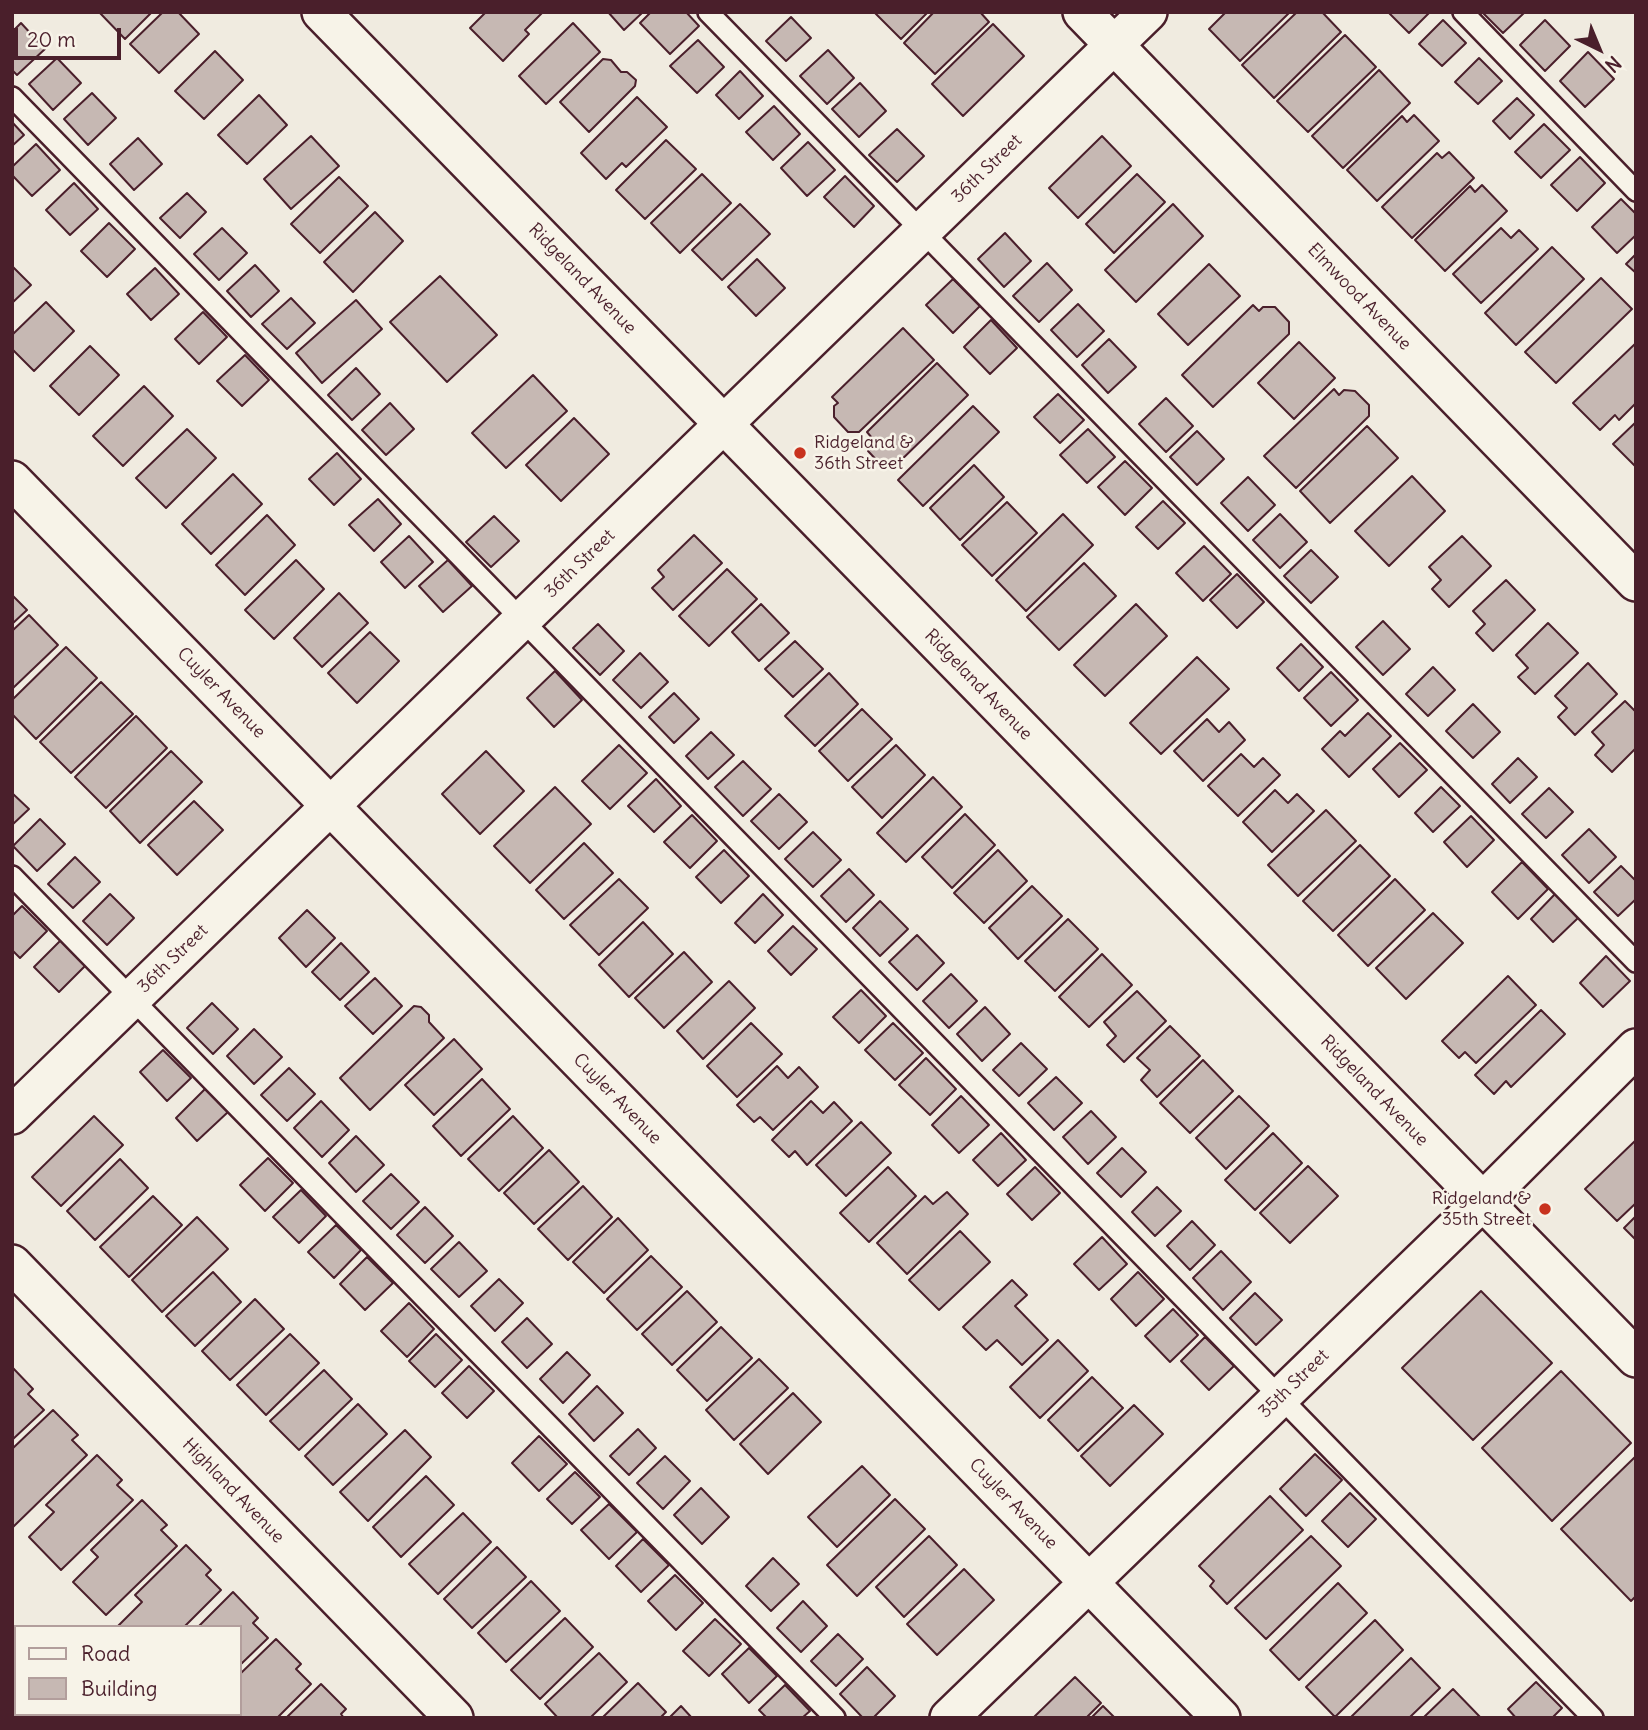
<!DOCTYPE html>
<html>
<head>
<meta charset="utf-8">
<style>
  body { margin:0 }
  #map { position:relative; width:1648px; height:1730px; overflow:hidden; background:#f0ebe0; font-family:Delius,sans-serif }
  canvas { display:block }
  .frame { position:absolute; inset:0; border:14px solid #4a1f2b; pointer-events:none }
  .legend { position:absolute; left:14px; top:1625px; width:228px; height:91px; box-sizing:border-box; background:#f7f3e8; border:2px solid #b29e9c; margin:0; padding:9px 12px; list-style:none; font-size:21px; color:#4a1f2b }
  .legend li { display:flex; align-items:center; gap:14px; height:35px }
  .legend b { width:35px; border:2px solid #b29e9c }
  .north { position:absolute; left:1564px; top:14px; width:70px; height:70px; -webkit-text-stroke:5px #f7f3e8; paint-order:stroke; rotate:137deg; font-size:19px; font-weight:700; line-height:28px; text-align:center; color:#4a1f2b }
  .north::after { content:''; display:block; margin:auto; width:24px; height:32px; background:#4a1f2b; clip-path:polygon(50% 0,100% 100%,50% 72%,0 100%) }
  .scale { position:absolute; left:14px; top:28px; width:107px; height:32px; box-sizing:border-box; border:4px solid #4a1f2b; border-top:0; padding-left:9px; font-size:21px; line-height:24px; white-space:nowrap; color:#4a1f2b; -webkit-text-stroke:5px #f7f3e8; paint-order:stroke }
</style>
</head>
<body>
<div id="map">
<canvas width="1648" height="1730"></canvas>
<div class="frame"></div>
<ul class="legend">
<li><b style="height:9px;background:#f7f3e8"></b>Road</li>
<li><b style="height:19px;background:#c6b8b3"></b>Building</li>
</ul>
<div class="north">N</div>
<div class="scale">20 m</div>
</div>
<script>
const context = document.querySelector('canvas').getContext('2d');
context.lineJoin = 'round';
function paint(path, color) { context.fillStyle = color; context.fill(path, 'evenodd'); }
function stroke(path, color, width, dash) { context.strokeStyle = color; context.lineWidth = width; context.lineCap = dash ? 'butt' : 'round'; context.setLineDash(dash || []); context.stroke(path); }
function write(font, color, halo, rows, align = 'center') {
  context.font = font + ' Delius,sans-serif'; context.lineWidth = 5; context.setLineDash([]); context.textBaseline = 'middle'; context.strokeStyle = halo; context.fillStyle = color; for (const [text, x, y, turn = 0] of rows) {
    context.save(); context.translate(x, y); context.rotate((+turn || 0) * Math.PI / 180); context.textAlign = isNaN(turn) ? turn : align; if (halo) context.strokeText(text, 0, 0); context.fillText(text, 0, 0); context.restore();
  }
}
const building = new Path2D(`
  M99 12H152L125 39Z
  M163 12H178L199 34 159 73 130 44Z
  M486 12H543L525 30 529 34 503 61 470 28Z
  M608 12H643L624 30Z
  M651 12H686L699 26 670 54 640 23Z
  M874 12H928L901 39Z
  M934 12H980L989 22 935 74 904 43Z
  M1226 12H1290L1240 61 1209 29Z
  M1297 12H1322L1341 32 1274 98 1242 65Z
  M1388 12H1430L1409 33Z
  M1482 12H1525L1503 33Z
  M791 17 811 38 786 61 766 41Z
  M1443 20 1466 43 1442 66 1419 44Z
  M1545 20 1570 46 1545 71 1520 45Z
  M21 23 45 49 17 75 12 70V32Z
  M573 23 600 52 546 104 519 76Z
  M993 24 1024 56 963 116 932 84Z
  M1345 35 1376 67 1308 132 1277 101Z
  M698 40 724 67 697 93 670 66Z
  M828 50 854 78 827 104 800 76Z
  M215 51 243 80 204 119 175 91Z
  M1588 52 1614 79 1585 107 1560 81Z
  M57 58 81 83 53 110 29 84Z
  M1479 58 1502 81 1478 104 1455 82Z
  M603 59 611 60 621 72H627L636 80 635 86 589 132 560 102Z
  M1379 70 1410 103 1343 168 1312 136Z
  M740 71 763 96 739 119 716 95Z
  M860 83 886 111 859 137 832 109Z
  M92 93 116 118 88 145 64 119Z
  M259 95 287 125 247 164 218 135Z
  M637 97 667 127 626 167 622 163 606 179 581 153Z
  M1517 98 1534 115 1510 139 1493 121Z
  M774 106 800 134 773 160 746 132Z
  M1414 115 1439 141 1377 201 1347 170 1402 116 1407 122Z
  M12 122 24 135 12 146Z
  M1544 124 1570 150 1541 178 1515 152Z
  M897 129 924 156 897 182 869 155Z
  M311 136 339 166 291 209 264 179Z
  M1102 136 1131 166 1078 218 1049 188Z
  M138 138 162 164 134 190 110 164Z
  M666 140 696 169 645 219 616 190Z
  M808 142 835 170 807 196 781 168Z
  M36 144 60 170 32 196 12 175V167Z
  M1449 152 1474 178 1412 238 1382 207 1437 153 1442 158Z
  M1580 157 1605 183 1577 211 1551 185Z
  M702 174 731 203 680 253 651 223Z
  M1137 174 1165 202 1114 253 1086 224Z
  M845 176 874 206 854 227 824 197Z
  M339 177 368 206 320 253 291 224Z
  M74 183 98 209 70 235 46 210Z
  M1482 185 1507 211 1445 271 1415 240 1470 186 1475 192Z
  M187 193 206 212 180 238 160 218Z
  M1621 199 1636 214V235L1617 253 1592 227Z
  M740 204 770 234 722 280 692 250Z
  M1173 204 1203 236 1136 302 1105 270Z
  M375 212 403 241 353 292 324 262Z
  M109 223 135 249 107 277 81 251Z
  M222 228 247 253 219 280 194 254Z
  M1501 228 1511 238 1519 230 1538 249 1481 303 1453 274Z
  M1005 233 1031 261 1004 287 978 259Z
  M1552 247 1584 279 1516 345 1485 313Z
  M1636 254V273L1626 264Z
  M757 259 785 288 756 316 728 287Z
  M1047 263 1072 290 1039 322 1013 296Z
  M1209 264 1240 296 1188 345 1158 314Z
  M255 265 279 291 251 317 227 291Z
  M12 266 31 285 12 303Z
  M155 268 179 294 151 320 127 294Z
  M440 276 497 335 447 382 390 322Z
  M1601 278 1632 309 1556 383 1525 352Z
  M953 279 980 306 953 333 926 305Z
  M291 298 315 323 287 349 262 324Z
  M356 300 382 329 322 383 296 353Z
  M46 302 74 331 34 371 12 349V335Z
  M1078 304 1104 331 1077 357 1051 330Z
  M1253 305 1259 311 1263 307H1275L1289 322V334L1213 407 1182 375Z
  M203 312 227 337 199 364 175 339Z
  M991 320 1017 348 990 374 964 347Z
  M903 328 934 360 859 432H848L834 417V406L838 403 832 397Z
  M1109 339 1136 367 1108 393 1082 365Z
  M1299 342 1335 378 1294 419 1258 383Z
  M1636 343V403L1619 420 1615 415 1600 430 1573 403Z
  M90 346 119 375 79 415 50 386Z
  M245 355 269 380 242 406 217 381Z
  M937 363 968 395 894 467H883L868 451V441L872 438 867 432Z
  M356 368 380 394 352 420 328 395Z
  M533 375 567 411 506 468 472 433Z
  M144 386 173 416 123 466 93 436Z
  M1334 389 1339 395 1344 390 1355 391 1369 405V416L1296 488 1264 456Z
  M1058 394 1084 420 1060 443 1034 417Z
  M1166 398 1193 426 1166 452 1139 424Z
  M390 403 414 429 386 455 362 430Z
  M973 406 999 432 923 506 898 480Z
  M574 418 609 454 561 501 526 465Z
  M1636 422V467L1613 444Z
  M1367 426 1398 458 1330 523 1300 491Z
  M187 429 216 458 166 508 136 478Z
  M1088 429 1115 457 1087 483 1060 455Z
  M1197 431 1224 459 1197 485 1170 457Z
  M337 453 361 479 334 505 309 479Z
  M1125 461 1152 488 1125 515 1098 487Z
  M974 465 1004 497 960 540 930 508Z
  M233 474 262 504 211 554 182 524Z
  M1412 476 1445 511 1389 566 1355 531Z
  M1248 477 1275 505 1248 531 1221 503Z
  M378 499 401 524 374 551 349 525Z
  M1163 501 1185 523 1158 549 1136 527Z
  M1007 502 1037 533 992 576 962 545Z
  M1063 514 1093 545 1026 611 996 580Z
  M1280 514 1307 542 1280 568 1253 540Z
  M267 515 295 545 245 595 216 565Z
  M494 516 519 541 491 567 466 542Z
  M694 535 722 563 673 610 652 588 664 577 658 570Z
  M409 536 433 562 405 588 381 562Z
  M1462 536 1491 566 1449 607 1432 589 1441 580 1429 567Z
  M1204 546 1231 574 1203 601 1176 573Z
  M1311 550 1338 577 1311 603 1284 576Z
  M296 560 324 589 274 639 245 610Z
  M448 560 472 586 443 612 419 586Z
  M1084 563 1116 596 1059 650 1027 617Z
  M727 569 757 599 709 646 679 616Z
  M1237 574 1264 602 1237 628 1210 600Z
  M1506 580 1535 610 1493 651 1476 633 1485 624 1473 611Z
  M339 593 368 623 322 667 294 638Z
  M12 595 27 610 12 624Z
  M761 604 789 633 759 661 732 632Z
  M1136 604 1167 636 1105 696 1074 665Z
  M29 615 58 645 12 689V631Z
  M1383 621 1410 649 1383 675 1356 647Z
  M1548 623 1578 653 1535 694 1518 677 1528 668 1516 655Z
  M598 624 624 651 600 675 573 648Z
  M370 632 399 661 357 703 328 673Z
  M795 641 823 669 793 697 765 669Z
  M1301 644 1323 667 1299 691 1277 668Z
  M66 647 97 678 36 739 12 714V700Z
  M640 653 668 682 641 708 613 680Z
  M1197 657 1229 689 1161 754 1130 723Z
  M1588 663 1617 694 1575 735 1558 717 1567 708 1555 696Z
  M1433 667 1455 690 1428 716 1406 694Z
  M555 671 582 700 554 727 527 698Z
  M1331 672 1358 700 1331 726 1304 698Z
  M829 673 858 704 815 746 785 716Z
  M101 682 133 714 71 773 40 742Z
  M674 693 699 719 674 743 649 717Z
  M1625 701 1636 712V748L1612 772 1595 755 1604 745 1592 732Z
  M1473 704 1500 732 1473 758 1446 731Z
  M862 709 892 739 848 781 819 751Z
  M1368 713 1391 736 1349 777 1322 749 1340 731 1345 736Z
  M136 716 167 748 106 808 75 777Z
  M1207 719 1219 732 1229 722 1245 740 1203 781 1174 751Z
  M711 732 734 755 708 779 686 756Z
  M1400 743 1427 770 1399 797 1373 769Z
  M619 745 647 773 610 809 582 781Z
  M896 745 925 775 882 818 852 787Z
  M171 751 202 782 140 843 110 811Z
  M486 751 524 791 480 834 442 794Z
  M1241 754 1254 767 1263 758 1280 775 1238 816 1208 786Z
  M1518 758 1537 777 1510 803 1492 784Z
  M743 761 771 789 743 816 715 787Z
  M933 777 962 807 906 862 877 833Z
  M656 779 681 806 654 832 628 806Z
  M555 787 591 824 530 883 494 846Z
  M1441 787 1460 806 1433 832 1415 813Z
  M1549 788 1573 812 1546 838 1522 814Z
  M1275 790 1288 803 1297 794 1314 811 1272 852 1243 822Z
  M12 793 29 809 12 825Z
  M779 794 807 822 779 849 751 821Z
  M194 801 223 830 177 875 148 845Z
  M1326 810 1356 841 1298 896 1268 865Z
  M965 814 995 845 952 888 922 857Z
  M692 815 717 841 690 868 664 842Z
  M1471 816 1494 840 1467 867 1444 842Z
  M40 819 65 844 37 871 13 846Z
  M1589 829 1616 857 1589 883 1562 855Z
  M813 832 841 860 813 887 785 859Z
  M584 843 613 873 564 919 536 890Z
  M1360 845 1390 876 1333 931 1303 901Z
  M724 850 749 876 721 903 696 877Z
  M998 850 1027 881 984 923 954 893Z
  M75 857 100 882 73 908 48 884Z
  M1522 862 1548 889 1518 919 1492 892Z
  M1621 866 1636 881V899L1618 916 1594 892Z
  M849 869 874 895 846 922 821 896Z
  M619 879 648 908 599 955 570 925Z
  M1395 879 1425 910 1368 966 1338 935Z
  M1032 886 1062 916 1018 959 989 928Z
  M110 894 134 918 107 945 83 921Z
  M763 894 783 915 755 943 735 923Z
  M1555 894 1578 918 1553 942 1531 919Z
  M880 901 908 929 880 956 853 928Z
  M22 906 47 931 20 958 12 950V916Z
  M307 910 335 938 306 967 279 938Z
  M1433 913 1463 943 1406 999 1376 968Z
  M1068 919 1098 949 1055 991 1025 961Z
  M643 922 673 954 629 997 599 965Z
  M793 926 817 949 791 975 768 951Z
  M917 935 944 963 917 990 889 962Z
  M61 940 86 965 59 992 34 967Z
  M341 943 369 972 340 1000 312 972Z
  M684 952 712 982 664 1028 635 998Z
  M1102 954 1132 985 1089 1027 1059 997Z
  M1606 956 1630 981 1603 1007 1580 983Z
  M951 974 977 1001 949 1028 923 1001Z
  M1508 976 1536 1005 1476 1063 1465 1052 1459 1058 1442 1041Z
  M375 978 402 1006 373 1034 345 1006Z
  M729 981 755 1008 703 1059 677 1031Z
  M861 990 886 1016 859 1043 833 1017Z
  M1137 991 1166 1021 1124 1062 1107 1045 1116 1036 1104 1022Z
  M212 1003 238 1029 213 1054 187 1028Z
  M414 1006 421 1007 429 1015V1022L444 1038 370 1110 340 1078Z
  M985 1007 1010 1034 982 1061 957 1034Z
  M1541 1010 1565 1034 1511 1087 1506 1081 1494 1094 1475 1075Z
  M751 1023 782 1054 737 1097 707 1066Z
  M893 1023 923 1053 895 1080 865 1050Z
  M1170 1026 1200 1056 1157 1097 1141 1080 1150 1070 1137 1058Z
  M254 1029 282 1057 254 1084 227 1056Z
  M454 1039 482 1069 434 1115 405 1085Z
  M1021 1043 1047 1069 1019 1096 993 1070Z
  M163 1050 191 1078 167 1101 140 1072Z
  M926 1058 956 1089 930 1115 899 1085Z
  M1203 1060 1233 1091 1190 1133 1160 1103Z
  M777 1066 788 1078 799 1067 818 1087 773 1130 760 1117 754 1122 737 1105Z
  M289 1068 315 1094 287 1121 261 1095Z
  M1056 1077 1082 1103 1054 1130 1028 1103Z
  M482 1079 510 1109 461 1156 433 1126Z
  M205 1089 228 1112 197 1141 176 1118Z
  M961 1096 989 1125 959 1153 932 1125Z
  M1239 1096 1269 1126 1226 1169 1196 1138Z
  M321 1101 349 1130 322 1157 294 1128Z
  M811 1101 823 1113 834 1102 852 1121 807 1165 795 1151 789 1157 772 1140Z
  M1091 1111 1116 1137 1088 1164 1063 1137Z
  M94 1116 123 1145 61 1206 32 1177Z
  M513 1116 543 1148 499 1191 468 1159Z
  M861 1122 891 1153 846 1196 816 1165Z
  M1001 1133 1026 1160 998 1186 973 1160Z
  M1273 1133 1302 1163 1255 1210 1225 1180Z
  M356 1136 384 1165 356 1192 329 1163Z
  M1636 1140V1203L1617 1221 1585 1189Z
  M1122 1148 1146 1172 1121 1197 1097 1173Z
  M549 1150 579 1182 534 1224 504 1193Z
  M268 1158 293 1183 265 1211 240 1185Z
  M120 1159 148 1188 95 1240 67 1211Z
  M1308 1166 1338 1196 1290 1243 1260 1213Z
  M888 1167 916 1196 869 1242 840 1213Z
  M1035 1167 1060 1193 1032 1220 1007 1194Z
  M391 1174 419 1202 391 1229 363 1201Z
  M583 1186 612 1217 568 1260 538 1229Z
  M1157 1187 1181 1211 1155 1236 1132 1212Z
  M301 1190 326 1216 299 1243 273 1217Z
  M947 1192 968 1214 907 1274 877 1243 925 1196 933 1204Z
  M153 1196 182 1225 129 1277 100 1247Z
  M425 1207 453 1236 425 1263 397 1235Z
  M1636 1216V1240L1624 1228Z
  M197 1217 228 1249 162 1312 132 1280Z
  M618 1218 648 1250 604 1293 573 1262Z
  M1192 1221 1215 1245 1190 1270 1167 1246Z
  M336 1225 361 1250 334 1278 308 1252Z
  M960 1231 990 1262 939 1310 909 1280Z
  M1102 1237 1127 1264 1099 1290 1074 1264Z
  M459 1242 487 1271 459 1297 431 1269Z
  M1221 1251 1251 1282 1223 1310 1193 1278Z
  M651 1256 682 1287 637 1330 607 1299Z
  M367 1257 393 1283 365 1310 340 1284Z
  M213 1272 241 1302 195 1346 166 1316Z
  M1138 1272 1164 1299 1136 1326 1111 1299Z
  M499 1279 523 1303 495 1331 471 1306Z
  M1012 1280 1027 1295 1015 1306 1048 1340 1022 1365 997 1340 986 1350 963 1327Z
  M687 1291 717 1322 672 1365 642 1334Z
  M1481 1291 1552 1363 1473 1440 1402 1368Z
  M1255 1293 1282 1320 1256 1345 1230 1318Z
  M255 1299 284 1329 230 1380 202 1351Z
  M409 1303 434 1329 407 1357 381 1331Z
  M1173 1309 1198 1335 1170 1362 1145 1336Z
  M527 1318 552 1344 527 1368 502 1342Z
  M721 1327 752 1358 707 1401 677 1370Z
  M290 1334 319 1363 266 1415 237 1385Z
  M436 1334 462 1360 435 1387 409 1361Z
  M1205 1337 1234 1366 1209 1390 1181 1361Z
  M1058 1340 1088 1371 1040 1418 1010 1387Z
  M567 1352 590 1375 563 1403 540 1379Z
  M759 1359 788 1388 734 1440 706 1410Z
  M469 1366 494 1391 467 1418 442 1393Z
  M12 1367 33 1389 28 1394 44 1410 12 1440Z
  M324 1370 352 1399 299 1450 270 1421Z
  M1561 1371 1631 1443 1552 1521 1482 1448Z
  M1092 1377 1123 1408 1078 1451 1048 1420Z
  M597 1386 623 1413 594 1441 569 1414Z
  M793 1393 821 1422 768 1474 740 1444Z
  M358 1404 387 1434 333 1485 305 1456Z
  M1134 1405 1163 1434 1110 1486 1081 1456Z
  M53 1410 78 1435 72 1440 87 1455 12 1528V1449Z
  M638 1429 656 1448 629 1475 610 1456Z
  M405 1430 431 1457 368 1521 340 1492Z
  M539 1436 567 1464 539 1491 512 1463Z
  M1315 1454 1342 1480 1306 1516 1280 1489Z
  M97 1455 122 1480 117 1485 133 1500 61 1570 29 1537 54 1512 46 1505Z
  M665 1456 690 1481 663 1509 637 1483Z
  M1636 1456V1596L1631 1601 1561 1529Z
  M862 1466 890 1495 837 1547 808 1517Z
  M575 1472 600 1497 572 1524 547 1499Z
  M426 1476 454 1505 401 1557 373 1527Z
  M701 1488 729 1517 702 1544 674 1515Z
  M1350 1493 1376 1519 1348 1547 1322 1521Z
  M1270 1496 1303 1530 1227 1604 1210 1586 1214 1581 1199 1566Z
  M895 1499 925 1529 857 1596 827 1565Z
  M142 1500 167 1525 161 1530 177 1546 106 1615 73 1582 98 1557 91 1550Z
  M609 1504 637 1532 609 1559 581 1530Z
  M463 1513 491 1542 438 1594 409 1564Z
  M929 1536 957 1565 904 1617 876 1587Z
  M1311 1536 1341 1566 1266 1639 1235 1608Z
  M643 1539 669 1565 641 1592 616 1566Z
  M186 1545 211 1570 206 1575 221 1590 184 1627H117L142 1602 135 1595Z
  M497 1547 526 1577 472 1628 444 1599Z
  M773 1558 799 1584 771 1611 746 1586Z
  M964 1569 994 1600 937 1655 907 1624Z
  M675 1575 703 1603 676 1630 648 1601Z
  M531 1581 560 1611 506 1662 478 1633Z
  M1338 1583 1367 1613 1299 1680 1270 1650Z
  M233 1592 258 1618 253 1623 268 1638 240 1665V1627H198Z
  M803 1601 827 1626 801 1652 777 1628Z
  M565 1618 593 1647 540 1699 511 1670Z
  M715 1619 741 1644 709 1676 683 1651Z
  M1375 1620 1403 1650 1335 1717 1306 1687Z
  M838 1634 863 1659 836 1686 811 1661Z
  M276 1639 301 1664 296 1669 311 1684 277 1718H210L214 1714H240V1674Z
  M749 1648 777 1676 749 1703 722 1674Z
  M599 1653 627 1682 590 1718H558L545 1704Z
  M1411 1658 1440 1688 1409 1718H1350Z
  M867 1667 895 1696 873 1718H863L840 1694Z
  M1075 1677 1101 1703 1086 1718H1033Z
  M1536 1682 1562 1708 1552 1718H1516L1508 1709Z
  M638 1683 666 1712 660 1718H602Z
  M321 1684 346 1709 341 1714 344 1718H286Z
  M785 1685 810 1711 802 1718H767L759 1710Z
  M1453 1689 1481 1718H1423Z
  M16 1706V1714H48L51 1718H12Z
  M681 1706 692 1718H669Z
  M1103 1706 1115 1718H1091Z`);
const lane = new Path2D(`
  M708 12 1636 962
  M1463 12 1636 191
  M12 97 1593 1718
  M12 876 835 1718`);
const street = new Path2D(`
  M321 12 1636 1358
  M1082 12 1636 582
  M12 480 1221 1718
  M12 1115 1148 12
  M12 1264 454 1718
  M949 1718 1483 1201 1636 1048`);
const markers = [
  [800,453,7,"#c8321e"],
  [1545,1209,7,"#c8321e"]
];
const streetNames = [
  ["36th Street",987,169,-44],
  ["Ridgeland Avenue",582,279,46],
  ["Elmwood Avenue",1359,297,46],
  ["36th Street",580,564,-44],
  ["Ridgeland Avenue",978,685,46],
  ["Cuyler Avenue",221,693,46],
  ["36th Street",173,959,-44],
  ["Ridgeland Avenue",1374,1091,46],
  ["Cuyler Avenue",617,1099,46],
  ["35th Street",1294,1384,-44],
  ["Highland Avenue",233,1491,46],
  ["Cuyler Avenue",1013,1504,46]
];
const poiNames = [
  ["Ridgeland &",814,443],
  ["36th Street",814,464],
  ["Ridgeland &",1531,1199,"right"],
  ["35th Street",1531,1220,"right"]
];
paint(building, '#c6b8b3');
stroke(building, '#4a1f2b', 2);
stroke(lane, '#4a1f2b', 24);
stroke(street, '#4a1f2b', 42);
stroke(lane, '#f7f3e8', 19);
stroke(street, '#f7f3e8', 37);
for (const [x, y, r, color] of markers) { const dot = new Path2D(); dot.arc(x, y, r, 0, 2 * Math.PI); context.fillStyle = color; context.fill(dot); stroke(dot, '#f7f3e8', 2.5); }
write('18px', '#4a1f2b', '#f7f3e8', streetNames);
write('18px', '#4a1f2b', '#f7f3e8', poiNames, 'left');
</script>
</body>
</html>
